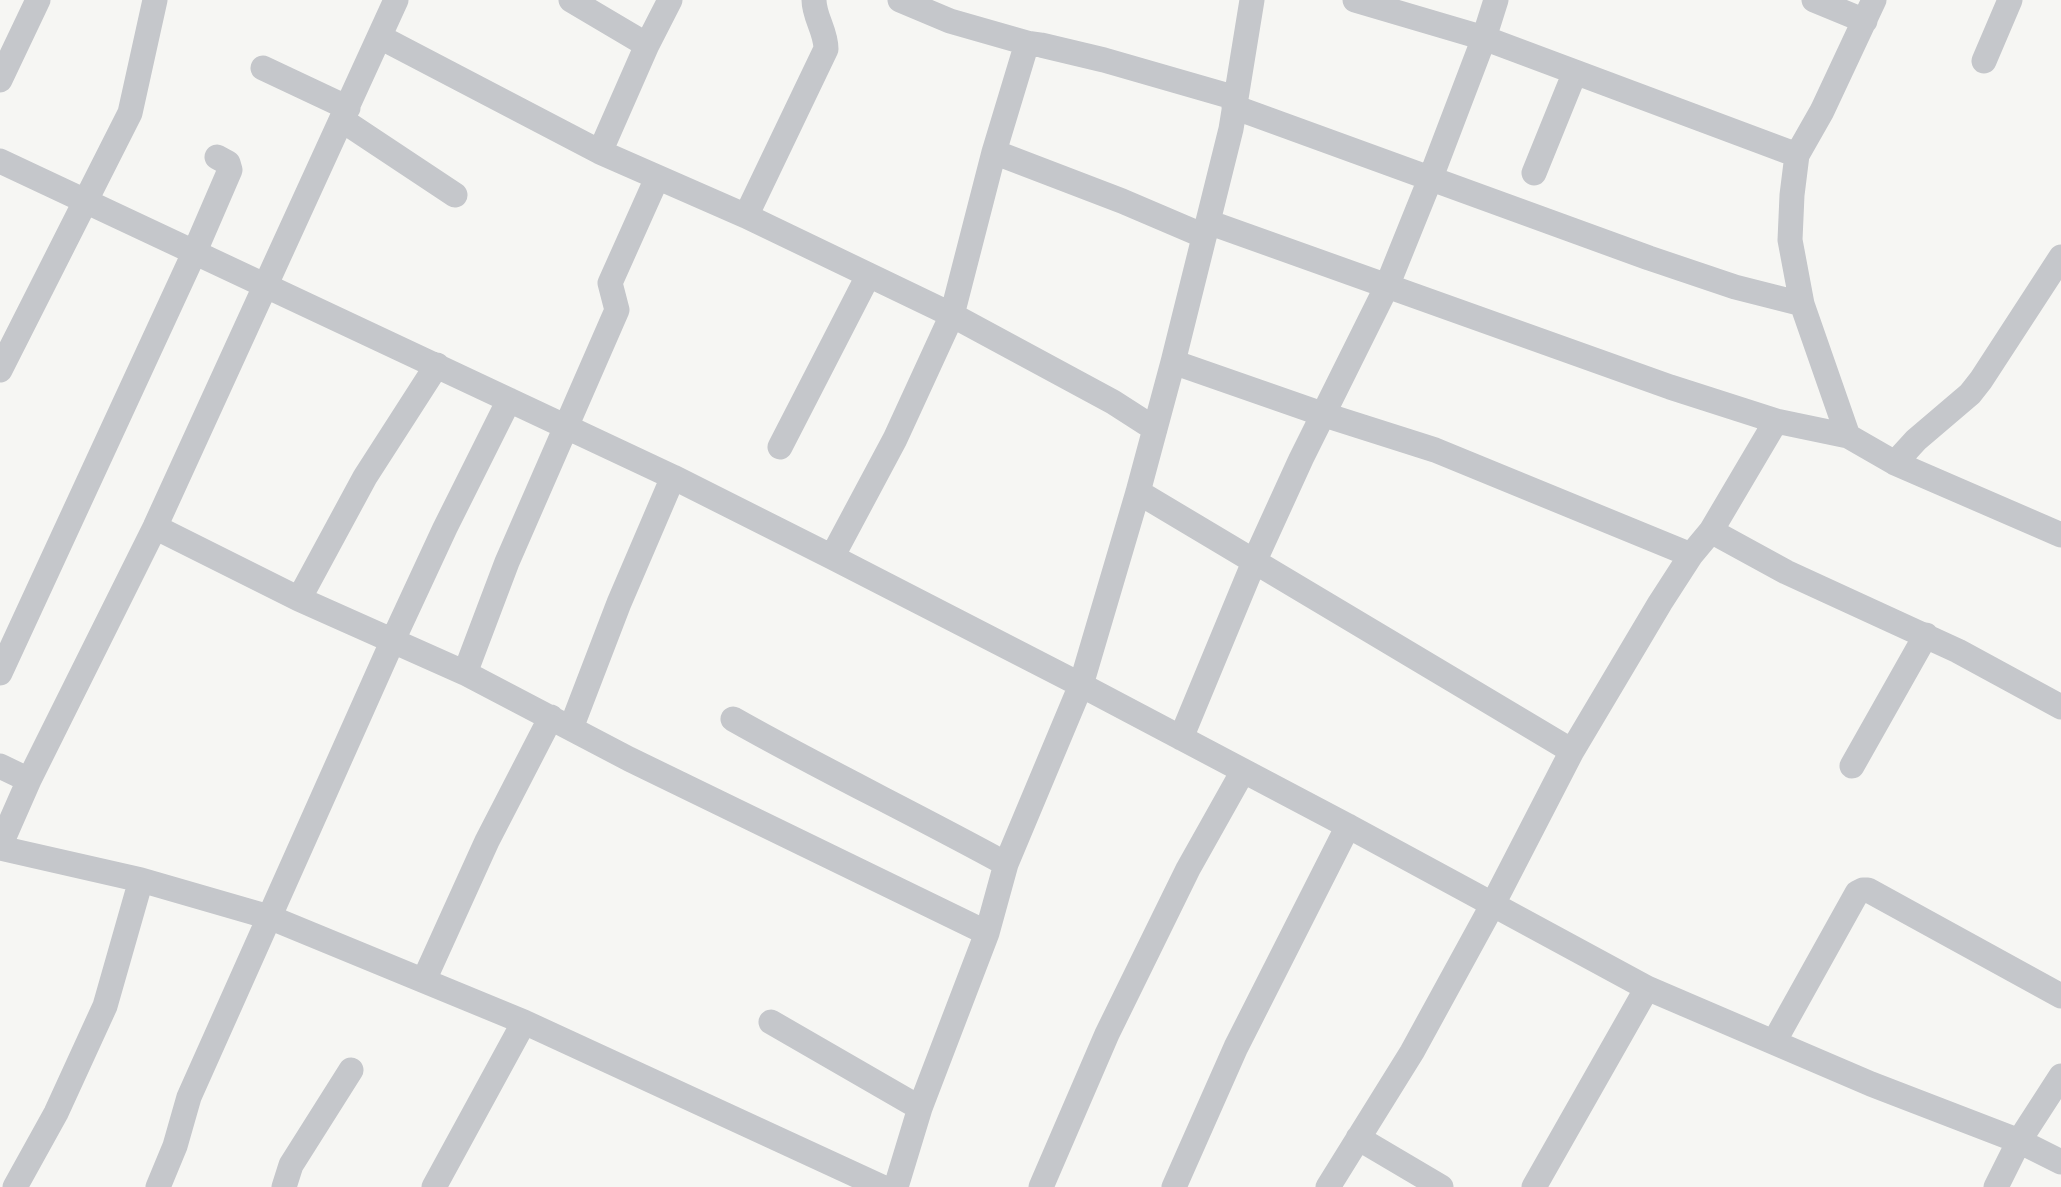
<!DOCTYPE html>
<html>
<head>
<meta charset="utf-8">
<style>
  body { margin:0 }
  canvas { display:block; background:#f6f6f3 }
</style>
</head>
<body>
<canvas width="2061" height="1187"></canvas>
<script>
const context = document.querySelector('canvas').getContext('2d');
context.lineJoin = 'round';
function stroke(path, color, width, dash) { context.strokeStyle = color; context.lineWidth = width; context.lineCap = dash ? 'butt' : 'round'; context.setLineDash(dash || []); context.stroke(path); }
const minor = new Path2D(`
  M571 0 647 45
  M900 0 950 21 1027 43 1041 45 1104 60 1236 98
  M1355 0 1484 38 1797 155
  M1814 0 1865 21
  M380 37 600 152 746 216 952 315 1113 402 1155 429
  M1984 61 2010 0
  M263 68 348 108
  M0 80 38 0
  M1234 107 1649 258 1735 287 1802 304
  M342 120 455 195
  M600 152 647 45 670 0
  M994 152 1122 201 1204 236
  M0 161 673 477 832 557 1081 685 1348 826 1647 988 1871 1084 2019 1141 2061 1162
  M1534 173 1575 72
  M746 216 826 49C826 31 814 17 814 0
  M1208 222 1670 387 1776 421
  M1173 362 1325 415 1435 450 1691 555
  M0 370 130 113 155 0
  M1848 436 1802 304 1790 240 1792 195 1797 155 1822 111 1874 0
  M780 447 868 276
  M1895 463 1916 440 1970 394 1981 380 2061 257
  M1138 492 1572 751
  M155 527 299 599 465 673 629 759 987 933
  M1711 531 1786 572 1958 651 2061 707
  M832 557 895 439 952 315 994 152 1027 43
  M299 599 365 477 437 365
  M0 673 195 251 230 170 228 163 217 157
  M465 673 507 562 617 310 610 283 657 178
  M733 719C823 770 915 814 1006 864
  M571 728 619 603 673 477
  M1181 738 1254 562 1301 459 1387 286 1431 177 1484 38 1496 0
  M0 766 29 780
  M1852 766 1926 635
  M0 846 29 780 155 527 396 0
  M0 848 141 880 269 917 524 1022 882 1187
  M424 980 487 841 551 717
  M771 1022 920 1108
  M1774 1042 1857 893 1863 890H1868L2061 996
  M1358 1138 1441 1187
  M15 1187 56 1113 105 1006 141 880
  M158 1187 175 1146 189 1097 393 640 445 528 509 400
  M284 1187 291 1165 351 1070
  M434 1187 524 1022
  M896 1187 920 1108 987 933 1006 864 1081 685 1138 492 1173 362 1231 129 1252 0
  M1041 1187 1107 1034 1188 869 1243 771
  M1174 1187 1236 1047 1348 826
  M1328 1187 1412 1052 1493 904 1572 751 1660 603 1691 555 1711 531 1776 421 1848 436 1895 463 2061 535
  M1534 1187 1647 988
  M1996 1187 2019 1141 2061 1076`);
stroke(minor, '#c5c7cb', 25);
</script>
</body>
</html>
